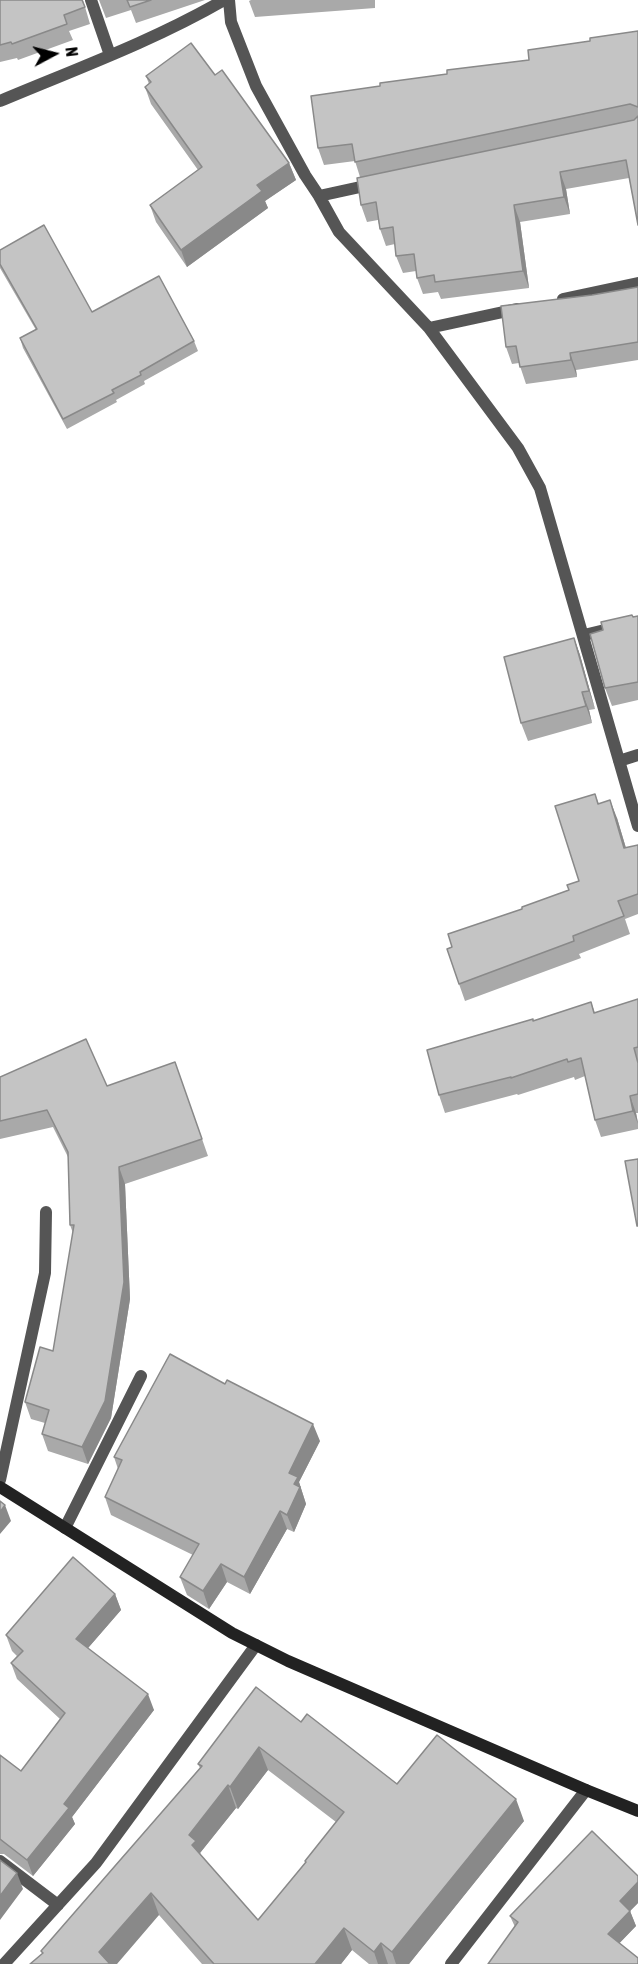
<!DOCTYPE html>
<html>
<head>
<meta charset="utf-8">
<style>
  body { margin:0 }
  #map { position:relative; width:638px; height:1964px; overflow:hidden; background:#fff; font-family:"Asap Condensed",sans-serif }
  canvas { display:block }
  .north { position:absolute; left:24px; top:24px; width:60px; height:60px; -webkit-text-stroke:4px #fff; paint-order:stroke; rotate:83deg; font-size:16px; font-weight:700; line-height:24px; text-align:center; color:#000 }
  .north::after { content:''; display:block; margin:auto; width:21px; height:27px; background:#000; clip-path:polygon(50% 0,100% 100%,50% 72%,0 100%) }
</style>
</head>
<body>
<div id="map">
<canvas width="638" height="1964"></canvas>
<div class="north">N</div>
</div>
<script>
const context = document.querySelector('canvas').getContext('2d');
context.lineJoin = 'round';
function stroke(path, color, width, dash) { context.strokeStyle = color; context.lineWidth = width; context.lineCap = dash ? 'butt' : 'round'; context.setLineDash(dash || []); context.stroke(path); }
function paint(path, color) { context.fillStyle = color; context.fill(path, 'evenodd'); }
const lane = new Path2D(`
  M584 635 638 622
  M0 1480 45 1273 46 1212
  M65 1528 141 1376`);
const street = new Path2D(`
  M91 0 110 55
  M229 0 231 22 256 86 305 175 319 196 339 232 429 328 518 448 540 488 638 826
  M0 101C76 69 153 41 224 0
  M319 196 374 184
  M563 299 638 283
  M429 328 517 309
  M619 761 638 755
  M0 1861 58 1905
  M4 1964 96 1863 256 1645
  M451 1964 586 1790`);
const secondary = new Path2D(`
  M0 1487 232 1633 288 1661 586 1790 638 1811`);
const wall = new Path2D(`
  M0 0H83L90 24 69 31 73 40 18 60 17 58 0 62Z
  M99 0H205L136 23 131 10 106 18Z
  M251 0H375V8L255 17 249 1Z
  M638 31V225L629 178 566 189 570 214 520 222 529 288 441 299 438 292 423 294 417 278 416 271 403 273 396 256 395 244 386 246 380 229 378 220 367 222 361 205 360 177 355 161 324 165 318 148 380 86 447 74 529 60 590 41Z
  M215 75 289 163 296 180 265 201 268 208 187 267 156 222 150 205 198 170 151 104 145 87 149 84 146 76Z
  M0 250 92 312 194 341 198 351 144 381 145 384 116 400 117 402 67 429 23 348 20 338 36 330 0 268Z
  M638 287V360L576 370 577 377 526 384 519 363 512 364 506 347 592 295Z
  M638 616V700L612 706 605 688 603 630 633 617Z
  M574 638 580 655 595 709 589 710 592 723 528 741 521 723Z
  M595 794 599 804 617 818 626 848 638 845V914L625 919 630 934 579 954 581 958 465 1001 459 984 452 947 522 909 569 890 579 881Z
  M638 999V1113H636L638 1122V1129L601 1137 595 1120 585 1076 575 1080 574 1077 518 1095 517 1094 445 1113 439 1095 533 1021 591 1002 595 1013Z
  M175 1062 208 1156 125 1184 130 1299 111 1418 88 1464 48 1451 42 1434 45 1423 31 1419 25 1402 53 1351 73 1233 70 1225 68 1157 53 1127 0 1139V1077L107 1086Z
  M320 1441 299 1482 306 1504 294 1532 287 1529 250 1594 227 1582 209 1609 187 1595 180 1577 193 1555 111 1515 105 1497 118 1469 114 1457Z
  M115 1594 121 1610 88 1648 154 1710 72 1817 75 1824 33 1876 4 1854H0V1755L21 1771 60 1719 17 1679 11 1663 17 1656 12 1651 6 1635Z
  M301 1722 397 1784 524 1821 409 1964H369L352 1950 341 1964H202L159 1915 42 1953 41 1951 200 1768 198 1764ZM268 1770 336 1822 305 1861 306 1862 258 1920 201 1855 200 1853 236 1808 238 1809Z
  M638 1903 630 1911 636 1926 619 1943 515 1927 510 1916Z`);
const shadedWall = new Path2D(`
  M289 163 296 180 265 201 268 208 187 267 181 250 257 185Z
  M560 172 566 189 570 214 564 197Z
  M514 205 520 222 529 288 523 271Z
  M570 353 576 370 577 377 571 360Z
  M574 638 580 655 595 709 589 691Z
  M582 692 589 710 592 723 586 706Z
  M610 800 617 818 631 865 624 848Z
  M630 1096 636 1113 638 1124 633 1111Z
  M119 1167 125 1184 130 1299 111 1418 88 1464 82 1447Z
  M313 1424 320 1441 299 1482 306 1504 294 1532 287 1515 289 1473Z
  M5 1505 11 1521 0 1534V1512Z
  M280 1511 287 1529 250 1594 244 1577Z
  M221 1564 227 1582 209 1609 203 1591Z
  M115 1594 121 1610 82 1655 76 1639Z
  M148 1694 154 1710 72 1817 75 1824 33 1876 27 1860 64 1804Z
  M259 1747 268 1770 238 1809 230 1787Z
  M228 1785 236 1808 200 1853 204 1864 192 1845 189 1835Z
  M516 1799 524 1821 409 1964H396L392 1952Z
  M17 1873 23 1889 0 1920V1896Z
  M638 1882V1903L625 1916 620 1901Z
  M151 1893 159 1915 117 1964H104L99 1952Z
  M630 1911 636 1926 614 1949 608 1934Z
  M344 1928 352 1950 341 1964H315Z
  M381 1943 388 1964H378L374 1952Z`);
const building = new Path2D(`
  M0 0H82L85 7 64 15 67 24 12 44 11 42 0 45Z
  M127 0H151L130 7Z
  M638 31V107L630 104 355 162 352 144 318 148 311 96 380 86V83L447 74V70L529 60 528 50 590 41V38Z
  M191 43 215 75 222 70 289 163 257 185 262 191 181 250 150 205 202 167 145 87 151 82 146 76Z
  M638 116V225L626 160 560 172 564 197 514 205 523 271 435 282 434 275 417 278 414 254 396 256 393 227 380 229 376 202 361 205 357 178 634 120Z
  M44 225 92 312 159 276 194 341 140 372 141 375 112 390 114 393 63 419 20 338 37 329 0 264V250Z
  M638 287V342L570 353 571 360 520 367 516 346 506 347 501 306 592 295Z
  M632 615 633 617 638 616V682L605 688 590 634 603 630 601 622Z
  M574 638 589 691 582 692 586 706 521 723 504 657Z
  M595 794 598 804 610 800 624 848 638 845V894L618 901 624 916 573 936 574 941 459 984 447 949 452 947 448 934 522 909V907L569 890 567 885 579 881 555 806Z
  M638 999V1047L634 1048 638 1063V1094L630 1096 633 1111 595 1120 581 1058 568 1062 567 1059 511 1078V1077L439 1095 427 1050 533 1019V1021L591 1002 594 1013Z
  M86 1039 107 1086 175 1062 202 1139 119 1167 124 1282 105 1401 82 1447 42 1434 49 1410 25 1402 40 1347 53 1351 74 1225H70L68 1152 47 1110 0 1121V1077Z
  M638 1159V1226H637L625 1161Z
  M170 1354 225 1384 227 1380 313 1424 289 1473 298 1477 294 1484 300 1487 287 1515 280 1511 244 1577 221 1564 203 1591 180 1577 199 1544 105 1497 122 1460 114 1457Z
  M0 1501 5 1505 0 1512Z
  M73 1557 115 1594 76 1639 148 1694 64 1804 69 1808 27 1860 0 1839V1755L21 1771 65 1713 11 1663 23 1651 6 1635Z
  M256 1687 301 1722 307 1714 397 1784 437 1735 516 1799 392 1952 381 1943 374 1952 344 1928 315 1964H214L151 1893 99 1952 110 1964H30L43 1953 41 1951 202 1766 198 1764ZM259 1747 344 1812 305 1861 306 1862 258 1920 192 1845 196 1841 189 1835 228 1785 230 1787Z
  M592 1831 638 1876V1882L620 1901 630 1911 608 1934 638 1958V1964H488L518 1922 510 1916Z
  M0 1860 17 1873 0 1896Z`);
stroke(lane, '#555', 12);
stroke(street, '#555', 12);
stroke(secondary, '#222', 12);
paint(wall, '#a9a9a9');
paint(shadedWall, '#898989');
paint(building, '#c4c4c4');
stroke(building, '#898989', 1.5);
</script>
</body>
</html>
